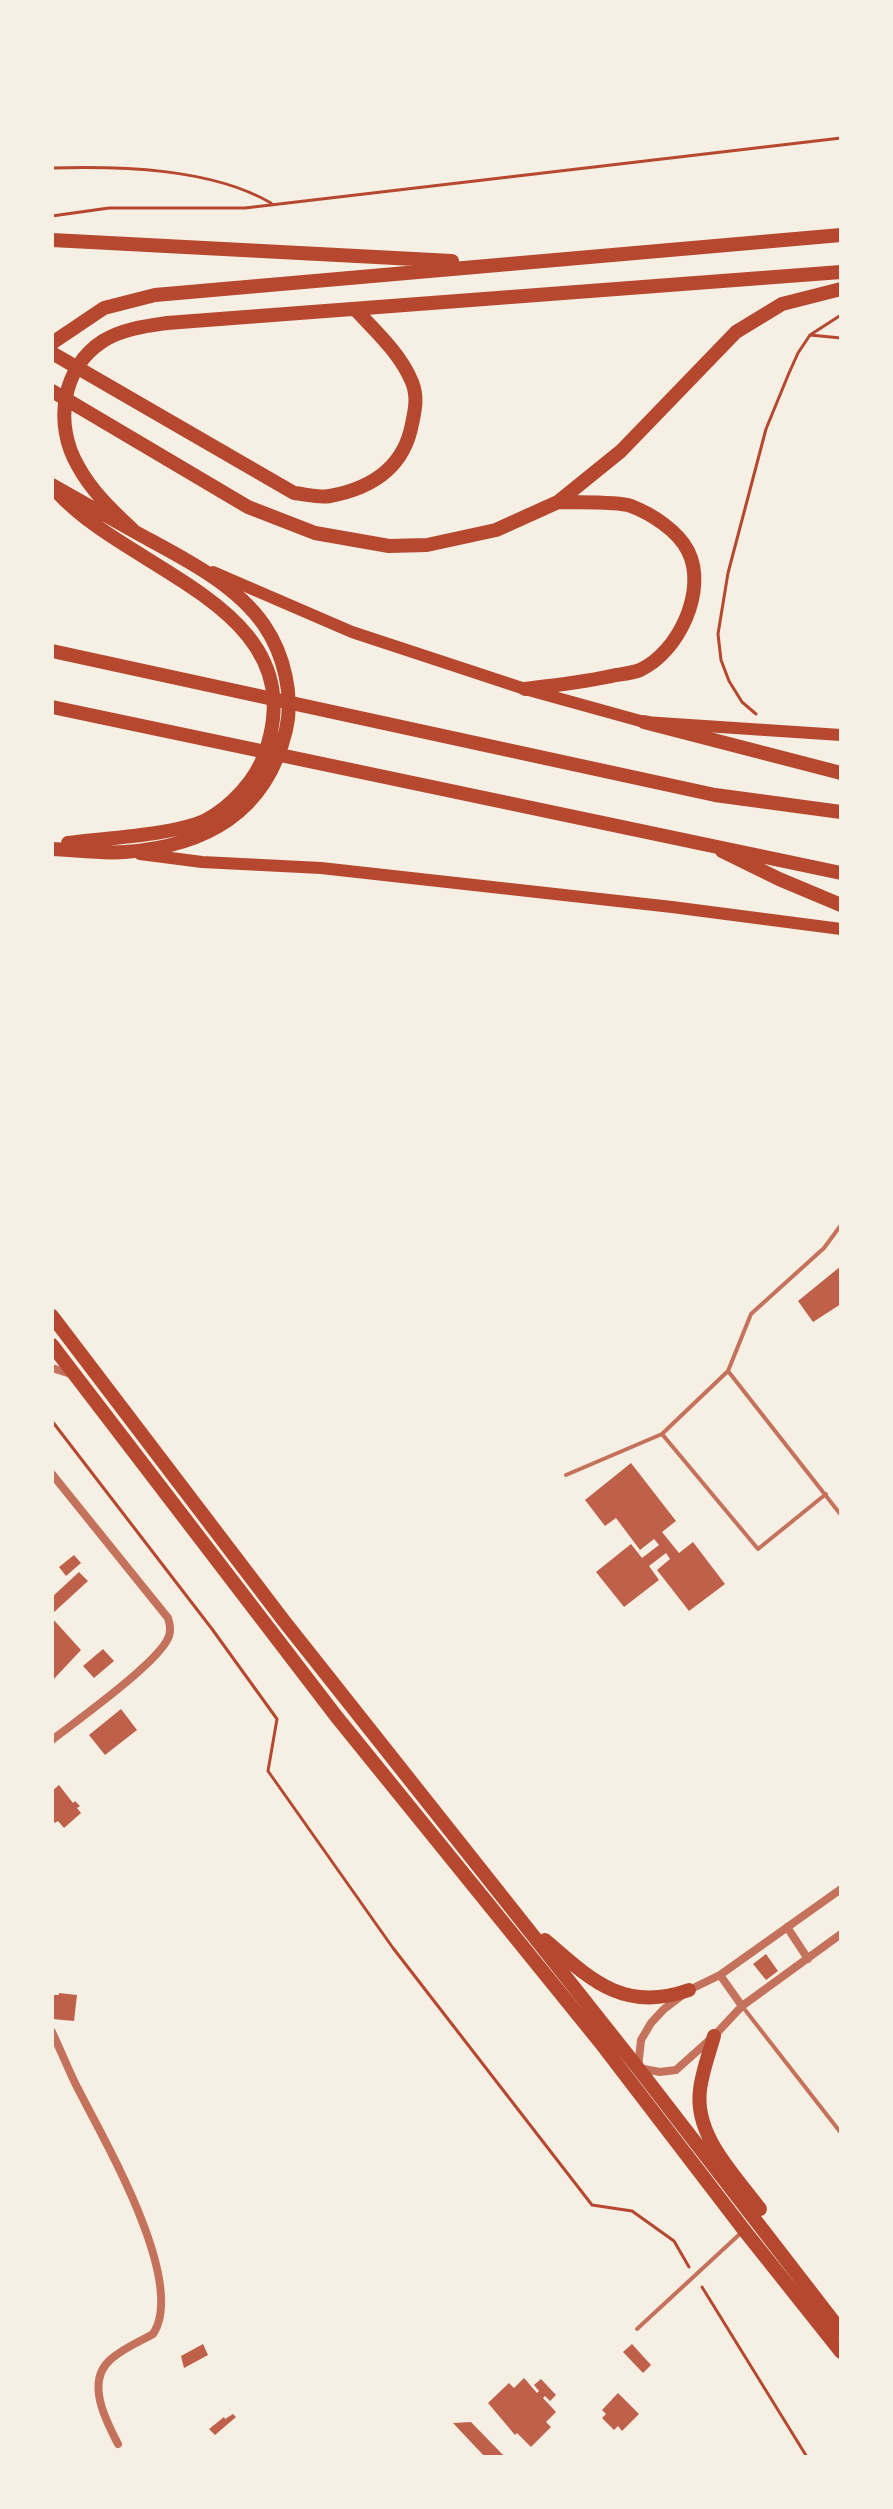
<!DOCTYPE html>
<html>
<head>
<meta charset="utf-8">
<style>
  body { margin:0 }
  #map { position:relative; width:893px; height:2509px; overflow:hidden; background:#f6efe4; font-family:Jost,sans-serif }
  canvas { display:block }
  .frame { position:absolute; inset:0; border:54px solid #f6efe4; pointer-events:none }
</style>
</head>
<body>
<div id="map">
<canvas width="893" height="2509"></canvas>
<div class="frame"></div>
</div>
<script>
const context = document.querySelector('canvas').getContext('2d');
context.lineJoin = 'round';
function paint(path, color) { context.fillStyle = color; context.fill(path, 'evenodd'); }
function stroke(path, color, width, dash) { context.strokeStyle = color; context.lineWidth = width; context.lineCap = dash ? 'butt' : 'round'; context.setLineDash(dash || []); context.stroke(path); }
const building = new Path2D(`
  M841 1266V1304L813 1322 798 1301Z
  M631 1463 676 1521 662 1532 679 1553 693 1542 725 1584 689 1611 657 1570 670 1559 666 1553 649 1566 659 1580 624 1607 596 1572 631 1544 642 1558 659 1545 654 1539 640 1550 616 1518 605 1526 585 1500Z
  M74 1555 81 1563 66 1576 59 1567Z
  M79 1572 88 1581 52 1614V1597Z
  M52 1618 81 1650 52 1681Z
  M103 1649 114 1661 94 1678 83 1666Z
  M121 1709 137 1730 105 1755 89 1735Z
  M59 1785 73 1803 75 1801 80 1806 77 1808 81 1813 64 1828 58 1821 55 1823 52 1819 54 1816 52 1813V1791Z
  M766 1954 778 1971 766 1980 753 1964Z
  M59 1993 77 1995 74 2021 52 2019V1995H59Z
  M203 2344 208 2355 184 2368 181 2356Z
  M632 2344 651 2365 643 2373 623 2352Z
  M524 2378 537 2393 539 2391 534 2385 541 2379 556 2395 550 2401 545 2396 543 2398 556 2412 546 2422 551 2427 531 2447 517 2433 515 2435 488 2403 509 2383 514 2388Z
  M618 2393 639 2414 622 2431 618 2426 614 2430 602 2418 606 2414 602 2410Z
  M233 2414 236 2417 215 2435 209 2429 224 2417 225 2419Z
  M471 2422 505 2457H485L453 2423Z`);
const path = new Path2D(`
  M52 168C120 166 211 168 271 203
  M52 216 109 208H245L841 138
  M810 335 841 338
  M756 714 742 702 729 681 721 660 718 634 728 573 766 429 789 373 798 353 810 335 841 315
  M52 1421 212 1629 277 1719 268 1771 393 1948 592 2205 632 2211 674 2241 689 2267
  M702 2287 807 2457`);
const service = new Path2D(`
  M728 1371 841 1515
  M662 1434 758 1549 826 1494
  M566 1475 662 1434 728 1371 751 1314 824 1248 841 1225
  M742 2006 841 2133
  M637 2329 742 2232`);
const minor = new Path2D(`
  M52 1368 74 1375
  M52 1474 168 1618C170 1624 171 1630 169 1636 161 1661 76 1721 52 1740
  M841 1889 720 1975 689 1990 664 2009 651 2023 641 2040 638 2068 660 2072 676 2070 714 2036 742 2006 841 1934
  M787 1927 808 1959
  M720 1975 742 2006
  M52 2032C60 2049 67 2066 75 2083 101 2135 188 2281 153 2334 139 2342 121 2349 109 2361 86 2383 106 2421 118 2444`);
const secondary = new Path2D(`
  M213 572 352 632 525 689 644 722 841 735
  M140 854 202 862 321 868 672 907 841 929`);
const primary = new Path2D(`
  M52 240 452 261
  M52 343 104 308 155 295 841 235
  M52 353 294 493C305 494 319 498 330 496 373 488 404 467 412 424 415 410 418 397 412 382 400 353 376 332 355 309
  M52 391 248 507 315 533 389 546 427 545 496 530 558 502 621 451 736 332 782 304 841 289
  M52 485C80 501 109 517 137 533 181 557 235 583 264 625 284 654 294 696 286 730 266 813 206 846 125 852 101 854 76 850 52 849
  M58 493C132 574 316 608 265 753 256 780 231 807 206 820 174 835 105 838 68 843
  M134 531C113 511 92 492 78 466 54 425 61 368 103 341 122 329 146 326 167 323L841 272
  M525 689C555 685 586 682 616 675 623 674 633 673 640 670 678 653 708 590 688 551 678 531 652 514 631 506 615 501 576 503 558 502
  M52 1316 284 1621 638 2068 841 2331
  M52 1345 336 1716 600 2042 744 2230 841 2352
  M545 1940C591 1980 624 2013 689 1990
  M714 2036C709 2054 702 2072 700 2090 694 2136 735 2175 760 2209`);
const trunk = new Path2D(`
  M52 651 715 795 841 812
  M52 707 841 873
  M644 722 841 773
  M722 851 779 879 841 905`);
paint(building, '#bf614a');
stroke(path, '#b5482f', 3);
stroke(service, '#c5725c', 4);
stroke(minor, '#c5725c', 8);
stroke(secondary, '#b5482f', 12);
stroke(primary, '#b5482f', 14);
stroke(trunk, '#b5482f', 14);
</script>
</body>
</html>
